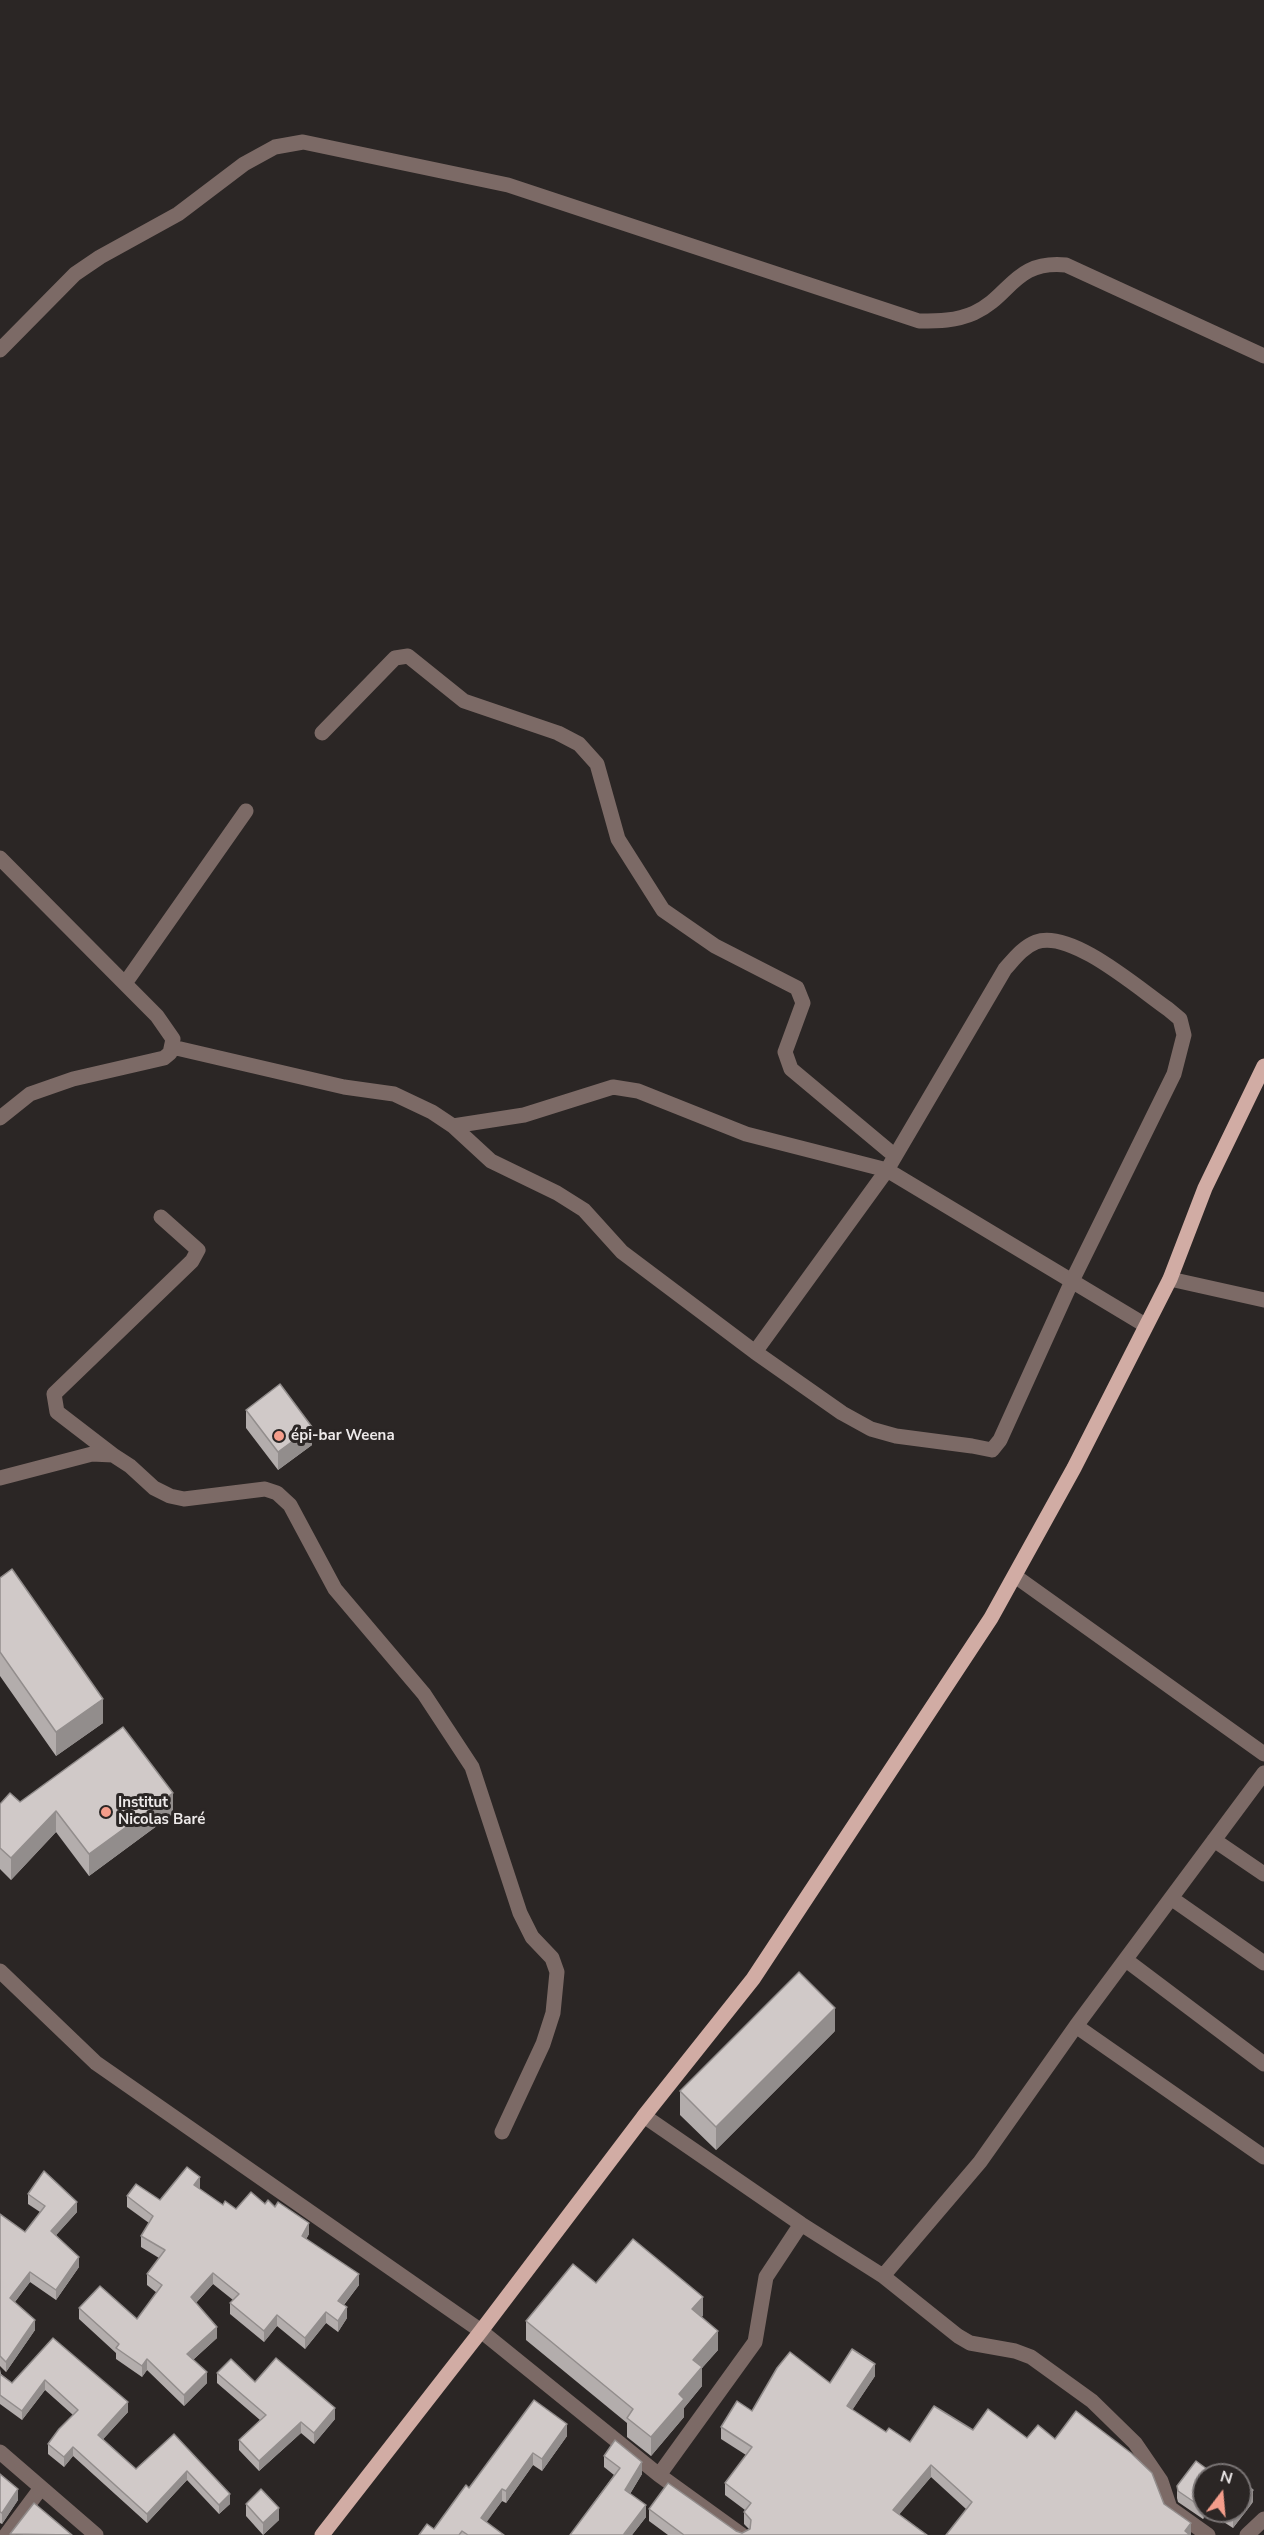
<!DOCTYPE html>
<html>
<head>
<meta charset="utf-8">
<style>
  body { margin:0 }
  #map { position:relative; width:1264px; height:2535px; overflow:hidden; background:#2b2625; font-family:"Nunito Sans",sans-serif }
  canvas { display:block }
  .north { position:absolute; left:1192px; top:2463px; width:60px; height:60px; box-sizing:border-box; background:#2b2625; border:2px solid #797474; border-radius:50%; rotate:16deg; font-size:16px; font-weight:700; line-height:24px; text-align:center; color:#eeeaea }
  .north::after { content:''; display:block; margin:auto; width:21px; height:27px; background:#f49d8b; clip-path:polygon(50% 0,100% 100%,50% 72%,0 100%) }
</style>
</head>
<body>
<div id="map">
<canvas width="1264" height="2535"></canvas>
<div class="north">N</div>
</div>
<script>
const context = document.querySelector('canvas').getContext('2d');
context.lineJoin = 'round';
function stroke(path, color, width, dash) { context.strokeStyle = color; context.lineWidth = width; context.lineCap = dash ? 'butt' : 'round'; context.setLineDash(dash || []); context.stroke(path); }
function paint(path, color) { context.fillStyle = color; context.fill(path, 'evenodd'); }
function write(font, color, halo, rows, align = 'center') {
  context.font = font + ' "Nunito Sans",sans-serif'; context.lineWidth = 6; context.setLineDash([]); context.textBaseline = 'middle'; context.strokeStyle = halo; context.fillStyle = color; for (const [text, x, y, turn = 0] of rows) {
    context.save(); context.translate(x, y); context.rotate((+turn || 0) * Math.PI / 180); context.textAlign = isNaN(turn) ? turn : align; if (halo) context.strokeText(text, 0, 0); context.fillText(text, 0, 0); context.restore();
  }
}
const minor = new Path2D(`
  M0 350 75 274 100 257 178 214 244 164 275 147 303 142 508 185 919 321C938 321 956 321 974 313 1011 296 1014 260 1066 265L1264 356
  M322 733 395 658 408 656 464 701 558 733 579 744 597 764 618 839 663 910 715 946 797 988 803 1003 785 1052 791 1069 895 1156
  M0 858 157 1016 173 1039 170 1053 164 1058 73 1079 30 1094 0 1118
  M126 982 246 811
  M172 1047 344 1087 394 1094 432 1112 453 1126 491 1161 557 1193 584 1210 622 1252 755 1352 842 1413 871 1429 896 1436 972 1446 992 1450 1000 1440 1072 1281 1174 1074 1184 1035 1180 1019 1168 1009C1139 989 1071 929 1036 942 1023 947 1014 959 1005 969L887 1170 746 1134 638 1091 613 1087 524 1115 453 1126
  M1170 1279 1264 1300
  M755 1352 887 1170 1145 1325
  M113 1455 57 1412 54 1394 192 1261 198 1250 161 1217
  M0 1478 92 1454 113 1455 130 1466 154 1488 170 1496 184 1499 265 1489 277 1493 290 1505 335 1589 424 1694 472 1767 520 1913 532 1937 552 1958 557 1972 553 2013 543 2044 502 2132
  M1015 1576 1264 1754
  M1214 1840 1264 1874
  M1171 1898 1264 1963
  M1126 1960 1264 2064
  M0 1971 96 2063 481 2331 659 2475 742 2535
  M1076 2026 1264 2157
  M644 2116 801 2224 883 2276 958 2336 970 2343 1015 2351 1031 2357 1092 2401 1135 2443 1161 2481 1170 2508 1208 2535
  M883 2276 980 2162 1076 2026 1264 1773
  M0 2452 96 2535
  M659 2475 755 2342 766 2277 801 2224
  M6 2535 41 2488
  M1247 2535 1264 2519`);
const major = new Path2D(`
  M322 2535 481 2331 644 2116 753 1979 991 1618 1074 1468 1170 1279 1205 1188 1264 1066`);
const wall = new Path2D(`
  M246 1410 312 1445 278 1470 246 1428Z
  M0 1578 103 1723 56 1756 0 1676Z
  M20 1802 173 1814 89 1876 56 1832 11 1880 0 1869V1804Z
  M835 2031 716 2150 680 2115V2091Z
  M200 2188V2189L223 2205 236 2209 265 2204 309 2234 306 2239 359 2285 344 2305 347 2318 338 2332 326 2323 305 2349 277 2326 264 2342 230 2314V2303L233 2300 213 2284 196 2303 217 2338 193 2360 207 2383 184 2406 147 2370 142 2377 116 2359V2353L79 2319V2308L137 2319 157 2293 147 2285V2274L159 2258 141 2247V2236L149 2223 127 2207V2196L160 2200Z
  M28 2194 77 2212 56 2235 79 2267 56 2300 30 2282 15 2302 35 2330 6 2372 0 2366V2214L25 2232 40 2212 28 2204Z
  M596 2283 703 2315 702 2317 718 2350 702 2368V2386L684 2408V2417L651 2456 627 2437V2423L526 2340V2321Z
  M53 2338 128 2412 103 2439 136 2469 174 2434 230 2504 219 2514 187 2480 147 2523 73 2456 64 2467 48 2454V2444L73 2415 45 2390 22 2420 0 2404V2369L1 2374 12 2383Z
  M217 2373 255 2382 335 2419 314 2444 301 2433 259 2471 239 2450V2440L260 2420 217 2383Z
  M875 2376 852 2410 886 2432 910 2442 973 2430 1027 2438 1055 2439 1164 2504 1191 2535 966 2509 931 2477 899 2514 927 2535H668L649 2521V2509L742 2533 749 2529 744 2524V2512L745 2510 725 2495V2483L746 2455 721 2439V2427L752 2411 830 2383Z
  M534 2400 567 2436 542 2471 533 2465 506 2503 502 2501 486 2522 504 2535H419L434 2529 469 2488Z
  M604 2456 642 2474 630 2494 646 2517 632 2535H570L614 2475 604 2467Z
  M1196 2461 1204 2511H1240L1253 2502 1233 2528 1208 2512 1203 2519 1178 2502 1177 2498V2486Z
  M0 2474 18 2500 2 2524 0 2523Z
  M246 2504 279 2520 263 2535 246 2516Z`);
const shadedWall = new Path2D(`
  M312 1427V1445L278 1470V1452Z
  M103 1699V1723L56 1756V1732Z
  M173 1793V1814L89 1876V1854Z
  M56 1811V1832L11 1880V1858Z
  M835 2008V2031L716 2150V2127Z
  M200 2177V2188L194 2196V2185Z
  M77 2202V2212L51 2241V2231Z
  M309 2223V2234L302 2247V2236Z
  M79 2257V2267L56 2300V2290Z
  M30 2272V2282L10 2308V2298Z
  M213 2273V2284L191 2308V2297Z
  M359 2274V2285L338 2312V2301Z
  M703 2297V2315L692 2328V2309Z
  M347 2307V2318L338 2332V2321Z
  M326 2312V2323L305 2349V2338Z
  M277 2315V2326L264 2342V2331Z
  M35 2320V2330L6 2372V2362Z
  M217 2327V2338L187 2365V2354Z
  M718 2331V2350L702 2368V2386L684 2408V2417L651 2456V2437L679 2394 693 2360Z
  M147 2359V2370L142 2377V2366Z
  M875 2364V2376L847 2418V2406Z
  M207 2372V2383L184 2406V2395Z
  M45 2380V2390L22 2420V2411Z
  M128 2402V2412L98 2445V2435Z
  M335 2408V2419L314 2444V2433Z
  M301 2422V2433L259 2471V2461Z
  M567 2424V2436L542 2471V2459Z
  M73 2447V2456L64 2467V2457Z
  M533 2453V2465L506 2503V2491Z
  M642 2462V2474L625 2502V2490Z
  M931 2465V2477L893 2522V2510Z
  M187 2471V2480L147 2523V2514Z
  M18 2489V2500L2 2524V2513Z
  M502 2489V2501L481 2530V2518Z
  M1253 2490V2502L1233 2528V2517L1237 2511H1240V2508Z
  M230 2494V2504L219 2514V2505Z
  M646 2505V2517L632 2535H624Z
  M1204 2506V2511H1208L1203 2519V2508Z
  M279 2508V2520L263 2535V2523Z
  M1191 2523V2535H1185V2531Z`);
const building = new Path2D(`
  M280 1384 312 1427 278 1452 246 1410Z
  M12 1569 103 1699 56 1732 0 1652V1578Z
  M123 1727 173 1793 89 1854 56 1811 11 1858 0 1848V1804L10 1793 20 1802Z
  M799 1972 835 2008 716 2127 680 2091Z
  M187 2167 200 2177 194 2185 223 2205 225 2201 236 2209 251 2192 265 2204 268 2200 275 2207 278 2202 309 2223 302 2236 359 2274 338 2301 347 2307 338 2321 326 2312 305 2338 277 2315 264 2331 230 2303 239 2294 213 2273 191 2297 217 2327 187 2354 207 2372 184 2395 147 2359 142 2366 116 2348 119 2344 79 2308 100 2286 137 2319 162 2285 147 2274 165 2250 141 2236 153 2216 127 2196 136 2184 160 2200Z
  M44 2171 77 2202 51 2231 79 2257 56 2290 30 2272 10 2298 35 2320 6 2362 0 2356V2214L25 2232 45 2206 28 2194Z
  M633 2239 703 2297 692 2309 718 2331 693 2360 702 2367 679 2394 684 2399 651 2437 627 2418 633 2409 526 2321 573 2264 596 2283Z
  M53 2338 128 2402 98 2435 136 2469 174 2434 230 2494 219 2505 187 2471 147 2514 73 2447 64 2457 48 2444 59 2429 78 2410 45 2380 22 2411 0 2395V2374L12 2383Z
  M852 2349 875 2364 847 2406 886 2432 889 2428 910 2442 934 2406 973 2430 988 2409 1027 2438 1038 2425 1055 2439 1076 2411 1131 2453 1152 2473 1164 2504 1191 2523 1185 2531 1190 2535H946L972 2502 931 2465 893 2510 927 2535H684L649 2509 668 2483 736 2531 742 2533 750 2529 751 2520 744 2512 751 2503 725 2483 752 2447 721 2427 737 2401 752 2411 777 2368 790 2352 830 2383Z
  M276 2358 335 2408 314 2433 301 2422 259 2461 239 2440 266 2415 217 2373 231 2359 255 2382Z
  M534 2400 567 2424 542 2459 533 2453 506 2491 502 2489 481 2518 504 2535H468L462 2531 459 2535H419L427 2524 434 2529 466 2485 469 2488Z
  M615 2440 642 2462 625 2490 646 2505 624 2534 625 2535H570L620 2468 604 2456Z
  M1196 2461 1215 2475H1204V2506L1203 2508 1178 2491 1177 2486Z
  M0 2474 18 2489 2 2513 0 2512Z
  M1240 2480 1253 2490 1240 2508Z
  M261 2489 279 2508 263 2523 246 2504Z
  M34 2503 72 2535 10 2534Z
  M1225 2511H1237L1233 2517Z`);
const markers = [
  [279,1436,6,"#f49d8b"],
  [106,1812,6,"#f49d8b"]
];
const poiNames = [
  ["épi-bar Weena",291,1436],
  ["Institut",118,1803],
  ["Nicolas Baré",118,1820]
];
stroke(minor, '#7c6a66', 15);
stroke(major, '#d1aca4', 15);
paint(wall, '#b3adac');
paint(shadedWall, '#928d8c');
paint(building, '#d0c9c8');
stroke(building, '#928d8c', 1.5);
for (const [x, y, r, color] of markers) { const dot = new Path2D(); dot.arc(x, y, r, 0, 2 * Math.PI); context.fillStyle = color; context.fill(dot); stroke(dot, '#2b2625', 2); }
write('bold 15px', '#eeeaea', '#2b2625', poiNames, 'left');
</script>
</body>
</html>
